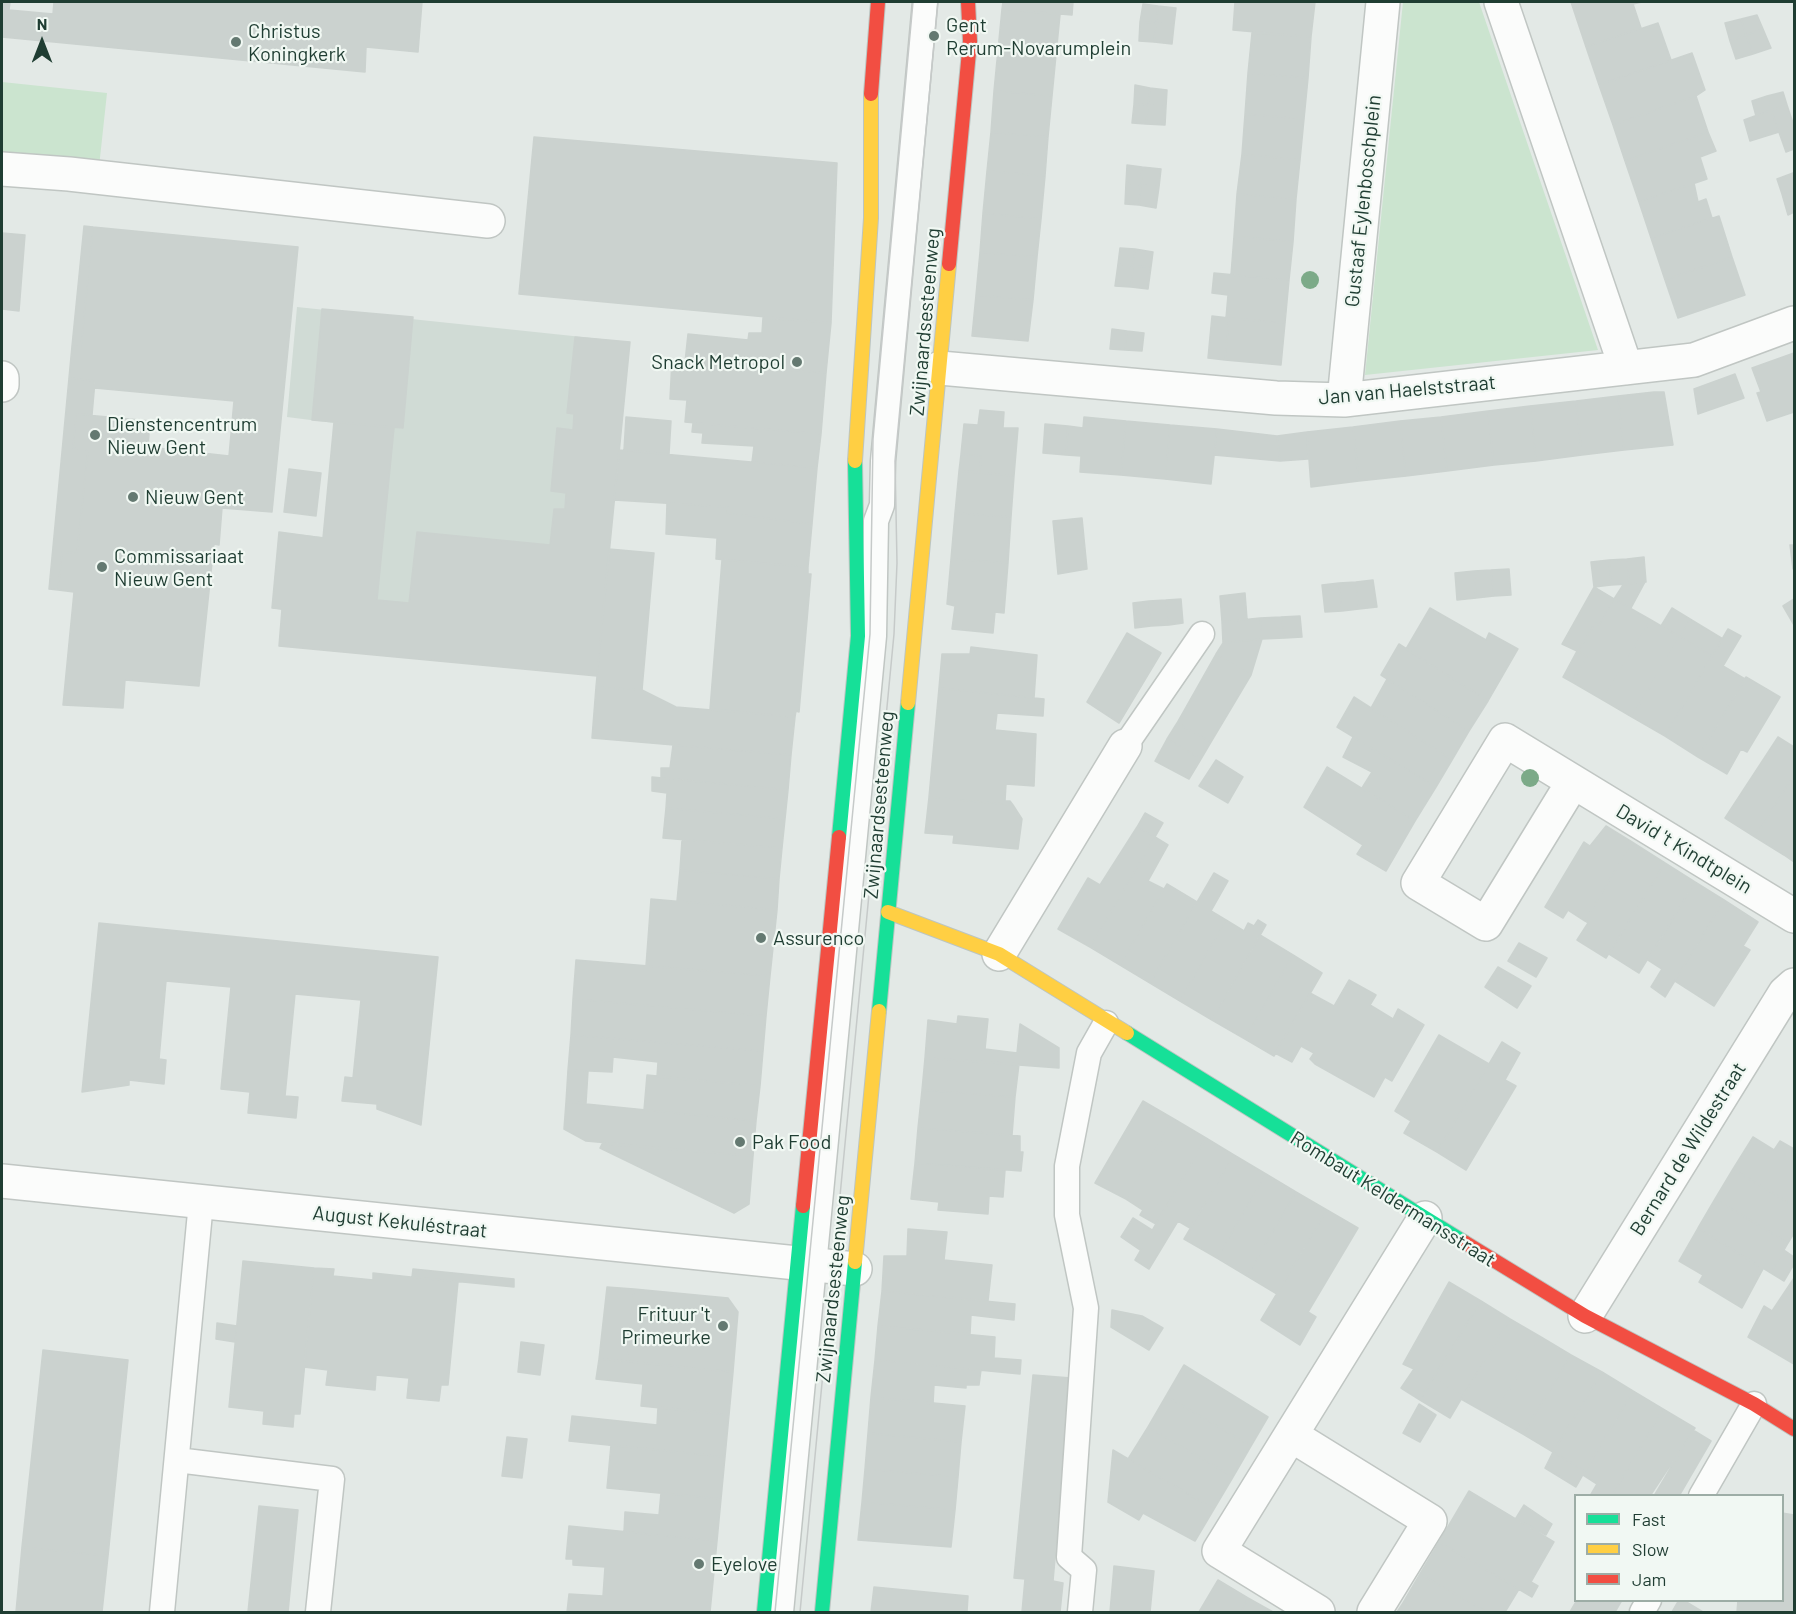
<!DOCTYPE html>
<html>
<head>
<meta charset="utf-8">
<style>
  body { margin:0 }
  #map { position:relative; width:1796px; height:1614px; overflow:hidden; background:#e3e9e6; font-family:Barlow,sans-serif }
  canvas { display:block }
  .frame { position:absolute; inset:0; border:3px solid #1f3d32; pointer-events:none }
  .legend { position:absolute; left:1574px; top:1494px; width:210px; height:108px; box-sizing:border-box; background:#f1f8f3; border:2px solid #9dada6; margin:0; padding:8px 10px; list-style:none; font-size:18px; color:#1f3d32 }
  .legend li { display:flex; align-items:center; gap:12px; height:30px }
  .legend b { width:30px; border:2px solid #9dada6 }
  .north { position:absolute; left:12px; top:12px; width:60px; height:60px; -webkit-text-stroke:4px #f1f8f3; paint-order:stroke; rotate:0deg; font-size:16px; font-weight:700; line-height:24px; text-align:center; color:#1f3d32 }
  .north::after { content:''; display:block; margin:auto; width:21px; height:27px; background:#1f3d32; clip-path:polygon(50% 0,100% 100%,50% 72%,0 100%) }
</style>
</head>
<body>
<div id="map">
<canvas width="1796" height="1614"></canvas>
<div class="frame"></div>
<ul class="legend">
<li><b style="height:8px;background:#16e098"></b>Fast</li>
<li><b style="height:8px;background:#ffcf43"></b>Slow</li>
<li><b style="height:8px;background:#f24e42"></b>Jam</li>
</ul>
<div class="north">N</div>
</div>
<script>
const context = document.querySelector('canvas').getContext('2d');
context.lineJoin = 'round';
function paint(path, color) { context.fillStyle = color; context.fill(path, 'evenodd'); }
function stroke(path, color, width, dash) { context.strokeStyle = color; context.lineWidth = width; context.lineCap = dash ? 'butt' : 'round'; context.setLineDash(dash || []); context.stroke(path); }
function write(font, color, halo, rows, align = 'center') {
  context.font = font + ' Barlow,sans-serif'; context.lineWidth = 4.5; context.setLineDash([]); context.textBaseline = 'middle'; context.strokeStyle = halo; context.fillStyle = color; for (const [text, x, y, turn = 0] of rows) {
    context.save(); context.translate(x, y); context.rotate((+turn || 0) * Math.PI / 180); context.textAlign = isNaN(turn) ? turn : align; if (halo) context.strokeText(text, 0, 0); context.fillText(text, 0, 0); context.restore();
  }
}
const built = new Path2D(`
  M297 307 630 342 597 676 272 608 279 532 323 537 334 423 287 417Z`);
const green = new Path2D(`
  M1403 2H1479L1598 350 1365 375Z
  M2 82 107 93 99 167 2 157Z`);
const building = new Path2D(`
  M2 2H10L9 10 53 14 54 2H422L418 52 366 47 365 72 2 37Z
  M1003 2H1073L1072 15 1002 9Z
  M1235 2H1315L1311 37 1233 30Z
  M1571 2H1592L1573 8Z
  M1592 2H1642L1633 4 1641 28 1586 47 1573 8Z
  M1143 4 1158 6 1156 23 1140 22Z
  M1158 6 1176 8 1174 25 1156 23Z
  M1002 9 1060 15 1056 55 998 50Z
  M1757 15 1763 29 1746 35 1741 19Z
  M1741 19 1746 35 1730 41 1725 23Z
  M1140 22 1156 23 1154 42 1139 41Z
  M1156 23 1174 25 1172 44 1154 42Z
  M1658 23 1671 60 1599 85 1586 47Z
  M1763 29 1771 48 1753 54 1746 35Z
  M1252 33 1311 37 1308 78 1248 73Z
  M1746 35 1753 54 1736 59 1730 41Z
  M998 50 1056 55 1052 96 994 91Z
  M1692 53 1705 90 1696 96 1613 125 1599 85Z
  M1248 73 1308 78 1304 119 1245 114Z
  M1135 85 1150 88 1148 105 1134 104Z
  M1150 88 1167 90 1166 107 1148 105Z
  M994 91 1052 96 1048 137 991 132Z
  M1783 92 1787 105 1771 110 1767 96Z
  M1696 96 1708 132 1625 161 1613 125Z
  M1767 96 1771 110 1756 116 1752 101Z
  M1134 104 1148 105 1146 124 1132 123Z
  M1148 105 1166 107 1165 125 1146 124Z
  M1787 105 1794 126V149L1786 152 1771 110Z
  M1771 110 1779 132 1750 141 1744 120Z
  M1245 114 1304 119 1300 160 1242 154Z
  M991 132 1048 137 1045 176 987 171Z
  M1708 132 1716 151 1700 157 1707 179 1639 202 1625 161Z
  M534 137 837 163 831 323 519 294Z
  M1242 154 1300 160 1296 199 1237 194Z
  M1127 165 1142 167 1141 185 1126 183Z
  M1142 167 1161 169 1159 187 1141 185Z
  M987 171 1045 176 1041 219 983 213Z
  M1793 173 1794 189 1782 194 1777 179Z
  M1126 183 1141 185 1139 205 1125 204Z
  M1694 183 1698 202 1706 199 1712 218 1651 238 1639 202Z
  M1141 185 1159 187 1156 208 1139 205Z
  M1794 189V212L1788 215 1782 194Z
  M1237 194 1296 199 1293 242 1234 236Z
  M983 213 1041 219 1037 257 980 252Z
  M1719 216 1732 257 1665 280 1651 238Z
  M84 226 93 227 81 347 72 346Z
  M93 227 298 247 272 512 222 508 219 545 214 544 199 686 125 680 123 708 63 705 74 592 58 590 62 552 77 553 88 450 73 448 76 414 150 421 148 447 229 456 234 401 95 388V381L69 378 72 346 81 347Z
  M2 233 25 235 19 311 2 309Z
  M1234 236 1293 242 1289 280 1231 275Z
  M1120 248 1135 249 1133 266 1118 264Z
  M1135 249 1153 252 1151 267 1133 266Z
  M980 252 1037 257 1033 300 976 295Z
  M1732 257 1745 295 1678 318 1665 280Z
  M1118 264 1133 266 1131 287 1115 286Z
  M1133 266 1151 267 1148 289 1131 287Z
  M1214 273 1289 280 1285 323 1226 318 1228 295 1212 293Z
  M976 295 1033 300 1028 341 972 336Z
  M322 309 413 317 403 428 312 420Z
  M1212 316 1229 318 1225 360 1208 358Z
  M763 318 831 323 826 373 685 362 688 334 748 340 749 333H762Z
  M1229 318 1285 323 1281 365 1225 360Z
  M1112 329 1127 331 1125 350 1110 349Z
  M1127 331 1144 333 1142 351 1125 350Z
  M575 337 630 342 597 676 279 646 282 609 272 608 279 532 323 538 334 422 394 428 377 600 409 603 417 532 550 545 554 509H565L566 493 551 491 557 428 573 430 574 414 567 413Z
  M1794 353V412L1767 421 1757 393 1761 392 1752 368Z
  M672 360 826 373 821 434 685 422 687 400 670 399Z
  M1735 374 1744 398 1698 414 1694 389Z
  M69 378 95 381 92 415 76 414 73 448 88 450 77 553 62 552 58 590 49 589Z
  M1654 392H1664L1673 445 1624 450 1618 396Z
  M1618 396 1624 450 1582 455 1576 401Z
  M1576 401 1582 455 1536 461 1530 406Z
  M1530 406 1536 461 1494 465 1488 411Z
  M980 410 1004 412 1003 428H1018L1014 476 980 472 981 456 961 454 964 424 978 425Z
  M1488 411 1494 465 1447 471 1441 417Z
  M626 417 671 421 669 454 624 450Z
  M1084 417 1126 421 1121 475 1080 472 1081 456 1066 455 1068 426 1083 428Z
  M1441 417 1447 471 1406 476 1400 421Z
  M1126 421 1170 425 1165 479 1121 475Z
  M1400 421 1406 476 1359 481 1353 427Z
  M693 423 821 434 817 468 752 462 754 446 702 443 703 433 692 432Z
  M1045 424 1068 426 1066 455 1043 453Z
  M1170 425 1217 429 1211 484 1165 479Z
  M1353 427 1359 481 1311 487 1307 432Z
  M1217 429 1277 436 1280 461 1214 455Z
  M1307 432 1308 459 1280 461 1277 436Z
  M619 450 817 468 812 524 727 513 728 507 614 500Z
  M961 454 981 456 980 472 959 471Z
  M289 469 321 473 316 516 284 512Z
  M959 471 1014 476 1011 517 955 513Z
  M667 503 728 507 727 513 812 524 808 567 716 559 717 538 666 534Z
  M955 513 1011 517 1008 563 951 559Z
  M1082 518 1087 569 1058 574 1053 521Z
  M1790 545H1794V569H1793Z
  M609 549 654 553 642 690 596 687Z
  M1644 557 1646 582 1629 584 1627 559Z
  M951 559 1008 563 1004 613 995 612 993 633 952 629 955 606 947 604Z
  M1627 559 1629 584 1611 585 1609 560Z
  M722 560 808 567V574H811L799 712 796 711 795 717 710 709Z
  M1609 560 1611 585 1594 587 1591 562Z
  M1509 569 1511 595 1494 596 1491 570Z
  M1491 570 1494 596 1476 598 1474 571Z
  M1474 571 1476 598 1457 600 1455 573Z
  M1373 580 1377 607 1359 609 1356 582Z
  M1356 582 1359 609 1342 611 1339 583Z
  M1645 582 1631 608 1614 599 1623 585Z
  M1339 583 1342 611 1325 612 1322 585Z
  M1594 587 1614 599 1599 625 1595 623 1578 651 1587 657 1572 682 1563 677 1577 651 1562 644Z
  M1245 593 1247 619 1222 622 1220 596Z
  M1181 599 1183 623 1169 625 1166 600Z
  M1614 599 1651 620 1603 700 1572 682 1587 657 1578 651 1595 623 1599 625Z
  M1794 599V625L1783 606Z
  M1166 600 1169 625 1151 626 1149 601Z
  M1149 601 1151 626 1135 628 1133 603Z
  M1430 608 1486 640 1489 633 1518 649 1488 701 1406 649Z
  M1672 608 1690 619 1680 637 1661 626Z
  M1300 616 1302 637 1285 638 1281 617Z
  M1281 617 1285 638 1262 639 1260 618Z
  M1260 618 1262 639 1223 643 1222 622Z
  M1690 619 1723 639 1712 656 1680 637Z
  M1651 620 1680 637 1632 717 1603 700Z
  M1728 629 1741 636 1723 666 1745 679 1698 757 1665 736Z
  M1127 633 1161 653 1119 723 1087 702Z
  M1680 637 1712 656 1665 736 1632 717Z
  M1262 639 1251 675 1216 654 1223 643Z
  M1399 644 1488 701 1469 731 1381 675Z
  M971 647 1037 655 1034 698 939 688 942 654H970Z
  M1216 654 1251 675 1211 742 1177 723Z
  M1746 677 1780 697 1747 752 1741 749 1727 774 1698 757Z
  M1387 679 1469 731 1452 760 1371 708Z
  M596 687 642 690 676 707 795 717 791 755 592 738Z
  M939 688 1044 699 1043 716 997 713 995 730 1036 734 1034 786 1006 784 1005 801H1010L1013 805 929 797Z
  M1354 697 1452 760 1436 787 1337 727Z
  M1177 723 1211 742 1201 759 1167 739Z
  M1353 737 1436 787 1415 821 1362 788 1372 772 1343 757Z
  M1778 737 1794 747V775L1755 837 1725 818Z
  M1167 739 1201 759 1189 779 1155 761Z
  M673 745 791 755 788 790 661 778V768H670Z
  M1216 760 1243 777 1228 803 1199 786Z
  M1327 767 1415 821 1386 871 1357 854 1363 845 1304 807Z
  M1794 775V838L1784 855 1755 837Z
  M652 777 788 790 785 819 666 808 667 793 652 791Z
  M929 797 1013 805 1022 819 1018 849 953 843 954 835 925 833Z
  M666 808 785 819 782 848 663 838Z
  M1145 813 1163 823 1155 837 1137 827Z
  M1606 826 1632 842 1585 921 1568 910 1563 918 1545 907 1584 842 1590 846Z
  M1137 827 1155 837 1090 947 1058 929 1088 878 1100 885Z
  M1155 837 1168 845 1148 881 1164 889 1120 965 1090 947Z
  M1794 838V862L1784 855Z
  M682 840 782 848 779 879 680 870Z
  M1632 842 1665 863 1606 958 1577 940 1588 923 1585 921Z
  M1665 863 1695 882 1639 973 1609 954Z
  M680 870 779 879 777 910 677 901Z
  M1214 873 1228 881 1211 911 1226 920 1180 1001 1150 983Z
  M1695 882 1724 900 1665 997 1651 987 1662 969 1648 960Z
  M1167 884 1197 902 1150 983 1120 965Z
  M651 899 777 910 770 976 646 966Z
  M1724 900 1758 922 1743 946 1750 950 1714 1006 1675 981Z
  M1226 920 1244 931 1248 923 1254 926 1258 920 1266 925 1212 1020 1180 1001Z
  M99 923 438 957 421 1125 377 1109V1104L342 1101 345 1077 353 1078 361 1000 295 994 285 1096 298 1097 296 1118 248 1113 250 1092 221 1089 231 987 166 981 159 1059 166 1060 164 1084 129 1080V1085L82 1092Z
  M1260 935 1293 955 1245 1039 1212 1020Z
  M1519 943 1547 958 1536 977 1508 961Z
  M1293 955 1322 973 1274 1056 1245 1039Z
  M576 960 770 976 766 1016 573 999Z
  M1498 967 1531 986 1517 1008 1485 987Z
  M1349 980 1376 995 1370 1005 1393 1019 1398 1009 1424 1025 1392 1081 1385 1077 1374 1097 1315 1064 1310 1059 1314 1053 1301 1046 1292 1062 1275 1053 1310 993 1334 1006Z
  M573 999 766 1016 763 1051 571 1035Z
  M958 1016 988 1019 985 1049 1017 1053 1020 1024 1059 1048V1068L925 1058 928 1020 957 1024Z
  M571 1035 763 1051 760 1086 657 1077 658 1062 613 1057 612 1072 568 1070Z
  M1439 1035 1489 1064 1437 1152 1404 1133 1411 1121 1395 1111Z
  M1502 1042 1520 1053 1505 1080 1516 1086 1466 1170 1437 1152Z
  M925 1058 1019 1064 1015 1097 922 1090Z
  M568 1070 588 1071 586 1103 566 1102Z
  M647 1075 760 1086 756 1121 644 1110Z
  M922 1090 1015 1097 1012 1135 918 1128Z
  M1143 1101 1174 1119 1126 1199 1095 1183Z
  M566 1102 756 1121 753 1156 586 1141 564 1129Z
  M1174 1119 1206 1138 1156 1224 1140 1215 1143 1210 1126 1199Z
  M918 1128 1020 1136V1152H1023L1021 1171 915 1163Z
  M1753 1137 1774 1150 1780 1141 1794 1149V1206L1733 1169Z
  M1206 1138 1234 1155 1190 1228 1178 1221 1149 1269 1135 1260Z
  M602 1144 753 1156 749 1204 734 1213 600 1148Z
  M1234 1155 1266 1174 1217 1258 1184 1239Z
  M915 1163 1005 1170 1003 1197 989 1196 988 1214 938 1210 939 1202 911 1199Z
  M1733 1169 1794 1206V1233L1788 1243 1715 1199Z
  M1266 1174 1296 1192 1247 1276 1217 1258Z
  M1296 1192 1327 1210 1277 1294 1247 1276Z
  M1715 1199 1788 1243 1771 1273 1698 1228Z
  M1327 1210 1358 1228 1308 1312 1316 1317 1300 1345 1261 1320Z
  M1133 1218 1152 1230 1140 1250 1121 1237Z
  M1698 1228 1763 1269 1742 1308 1699 1282 1703 1275 1679 1261Z
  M908 1229 947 1232 944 1260 992 1265 988 1301 882 1291 884 1256H907Z
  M1784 1250 1794 1257V1264L1784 1281 1771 1273Z
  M243 1261 314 1268 300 1414H294L293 1427 263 1424 264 1411 229 1407Z
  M314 1268 334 1269 333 1276 373 1280V1273L458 1282 448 1385H441L439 1401 407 1398 409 1378 376 1375 375 1390 326 1385 328 1370 304 1367Z
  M413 1269 514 1279V1287L412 1277Z
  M1794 1278V1364L1748 1337 1764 1306 1772 1311Z
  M1449 1282 1481 1301 1420 1400 1401 1388 1414 1369 1403 1364Z
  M607 1287 634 1289 627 1361 599 1359Z
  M634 1289 728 1298 738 1312 733 1372 627 1361Z
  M882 1291 1015 1304 1014 1320 971 1315 970 1334 878 1326Z
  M1481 1301 1510 1319 1463 1396 1433 1378Z
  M1112 1310 1142 1316 1163 1328 1149 1350 1111 1327Z
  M1510 1319 1541 1337 1493 1417 1461 1399Z
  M217 1323 237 1326 235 1342 216 1339Z
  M878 1326 995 1337 994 1358 1021 1360 1020 1374 875 1360Z
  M1541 1337 1571 1355 1523 1434 1493 1417Z
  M521 1342 544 1345 540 1375 518 1372Z
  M43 1350 128 1360 108 1556 22 1547Z
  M1571 1355 1602 1372 1553 1452 1523 1434Z
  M599 1359 733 1372 729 1415 641 1406 643 1384 596 1379Z
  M875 1360 981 1370 979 1385H966V1388L934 1385 933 1404 871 1397Z
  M1184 1365 1268 1417 1251 1446 1166 1396Z
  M1602 1372 1633 1391 1585 1471 1553 1452Z
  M1033 1375 1071 1378 1053 1581 1063 1583 1060 1612H1022L1025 1579 1014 1578Z
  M1433 1378 1463 1396 1450 1418 1420 1400Z
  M1633 1391 1663 1409 1612 1496H1590L1597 1484 1583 1475Z
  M1166 1396 1251 1446 1233 1477 1148 1427Z
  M871 1397 965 1406 961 1442 868 1433Z
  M1419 1404 1436 1415 1420 1442 1403 1433Z
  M658 1407 729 1415 725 1457 569 1441 572 1416 657 1425Z
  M1663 1409 1695 1428 1650 1496H1612Z
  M1148 1427 1233 1477 1214 1509 1128 1459Z
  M1693 1430 1711 1441 1679 1496H1654Z
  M868 1433 961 1442 958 1477 865 1469Z
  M507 1437 527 1439 522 1478 502 1476Z
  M611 1445 725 1457 721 1499 607 1488Z
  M1113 1450 1214 1509 1195 1541 1143 1513 1139 1520 1108 1502Z
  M1553 1452 1585 1471 1576 1487 1545 1468Z
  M865 1469 958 1477 955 1510 862 1502Z
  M1469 1491 1554 1542 1531 1582 1538 1586 1532 1597 1439 1542Z
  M661 1493 721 1499 717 1541 624 1532 625 1512 659 1515Z
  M862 1502 955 1510 951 1547 858 1540Z
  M1524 1505 1552 1524 1546 1535 1516 1518Z
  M259 1506 298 1510 288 1612H248Z
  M1782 1513 1794 1515V1612H1737L1738 1600H1782Z
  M569 1526 717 1541 710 1612H567L569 1594 603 1596 605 1567 573 1565V1559H566Z
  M1439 1542 1519 1589 1505 1612H1487L1420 1574Z
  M22 1547 108 1556 102 1612H16Z
  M1114 1566 1154 1571 1150 1612H1110Z
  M1420 1574 1487 1612H1418L1403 1603Z
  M1218 1580 1248 1598 1241 1612H1199Z
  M874 1587 968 1596 967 1612H871Z
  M1248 1598 1273 1612H1241Z
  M1577 1600H1622L1615 1612H1570Z
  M1679 1600H1683L1703 1612H1672Z
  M1403 1603 1418 1612H1397Z`);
const lane = new Path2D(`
  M1125 746 1202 634
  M177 1460 332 1479 318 1612
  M1701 1496 1754 1404
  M162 1612 201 1202
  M781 1612 874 636 876 521 882 505 883 461 925 2
  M1080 1612 1084 1570 1069 1557 1086 1308 1067 1215V1166L1089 1053 1106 1023
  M1642 1612 1649 1600`);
const street = new Path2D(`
  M1501 2 1626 368
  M2 169 69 174 488 221
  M940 368 1276 398 1344 400 1694 360 1794 323
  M2 378V385
  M1344 400 1383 2
  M1573 782 1486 924 1418 883 1505 740 1794 916
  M999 954 1125 746
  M2 1181 855 1269
  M1585 1316 1785 993 1794 985
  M1291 1435 1430 1521 1374 1612
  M1318 1612 1219 1551 1425 1218`);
const fast = new Path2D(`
  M839 837 858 636 855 461
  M879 1011 908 703
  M1127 1033 1464 1242
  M764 1612 803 1206
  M822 1612 855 1262`);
const slow = new Path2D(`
  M855 461 871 218V94
  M908 703 949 264
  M888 912 999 954 1127 1033
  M855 1262 879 1011`);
const jam = new Path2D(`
  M871 94 878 2
  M949 264 970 41 968 2
  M803 1206 839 837
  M1464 1242 1585 1316 1754 1404 1794 1429`);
const tram = new Path2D(`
  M775 1612 870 634 873 439 913 2
  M800 1612 894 634 897 563 895 461 938 2`);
const trees = [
  [1310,280],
  [1530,778]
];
const markers = [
  [934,36,6,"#647971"],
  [236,42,6,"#647971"],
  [797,362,6,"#647971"],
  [95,435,6,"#647971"],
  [133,497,6,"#647971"],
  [102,567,6,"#647971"],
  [761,938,6,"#647971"],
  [740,1142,6,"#647971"],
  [723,1326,6,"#647971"],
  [699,1564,6,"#647971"]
];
const poiNames = [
  ["Gent",946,25],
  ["Rerum-Novarumplein",946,48],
  ["Christus",248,31],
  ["Koningkerk",248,54],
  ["Snack Metropol",785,362,"right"],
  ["Dienstencentrum",107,424],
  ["Nieuw Gent",107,447],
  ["Nieuw Gent",145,497],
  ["Commissariaat",114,556],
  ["Nieuw Gent",114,579],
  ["Assurenco",773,938],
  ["Pak Food",752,1142],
  ["Frituur 't",711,1314,"right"],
  ["Primeurke",711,1337,"right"],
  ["Eyelove",711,1564]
];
const streetNames = [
  ["Gustaaf Eylenboschplein",1363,201,-84],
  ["Zwijnaardsesteenweg",925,322,-85],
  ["Jan van Haelststraat",1407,390,-5],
  ["Zwijnaardsesteenweg",879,805,-85],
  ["David 't Kindtplein",1684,849,31],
  ["Bernard de Wildestraat",1688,1149,-58],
  ["Rombaut Keldermansstraat",1393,1199,32],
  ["August Kekuléstraat",400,1222,6],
  ["Zwijnaardsesteenweg",833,1289,-84]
];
paint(built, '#d0dbd5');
paint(green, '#cbe4cf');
paint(building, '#cbd2cf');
stroke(building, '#cbd2cf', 1.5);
stroke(lane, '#c0c6c3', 27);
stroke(street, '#c0c6c3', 36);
stroke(fast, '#bcc5c1', 16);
stroke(slow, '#bcc5c1', 16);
stroke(jam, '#bcc5c1', 16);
stroke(lane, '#fbfcfb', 24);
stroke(street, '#fbfcfb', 33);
stroke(fast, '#16e098', 14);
stroke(slow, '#ffcf43', 14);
stroke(jam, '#f24e42', 14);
stroke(tram, '#c6cac9', 1.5);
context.fillStyle = '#7caa88';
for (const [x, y] of trees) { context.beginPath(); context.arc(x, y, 9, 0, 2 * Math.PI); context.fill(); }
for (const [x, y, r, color] of markers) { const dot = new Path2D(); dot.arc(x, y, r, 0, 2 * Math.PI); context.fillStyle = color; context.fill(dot); stroke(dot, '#f1f8f3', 2); }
write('20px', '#1f3d32', '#f1f8f3', poiNames, 'left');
write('20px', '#1f3d32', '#f1f8f3', streetNames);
</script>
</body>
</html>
